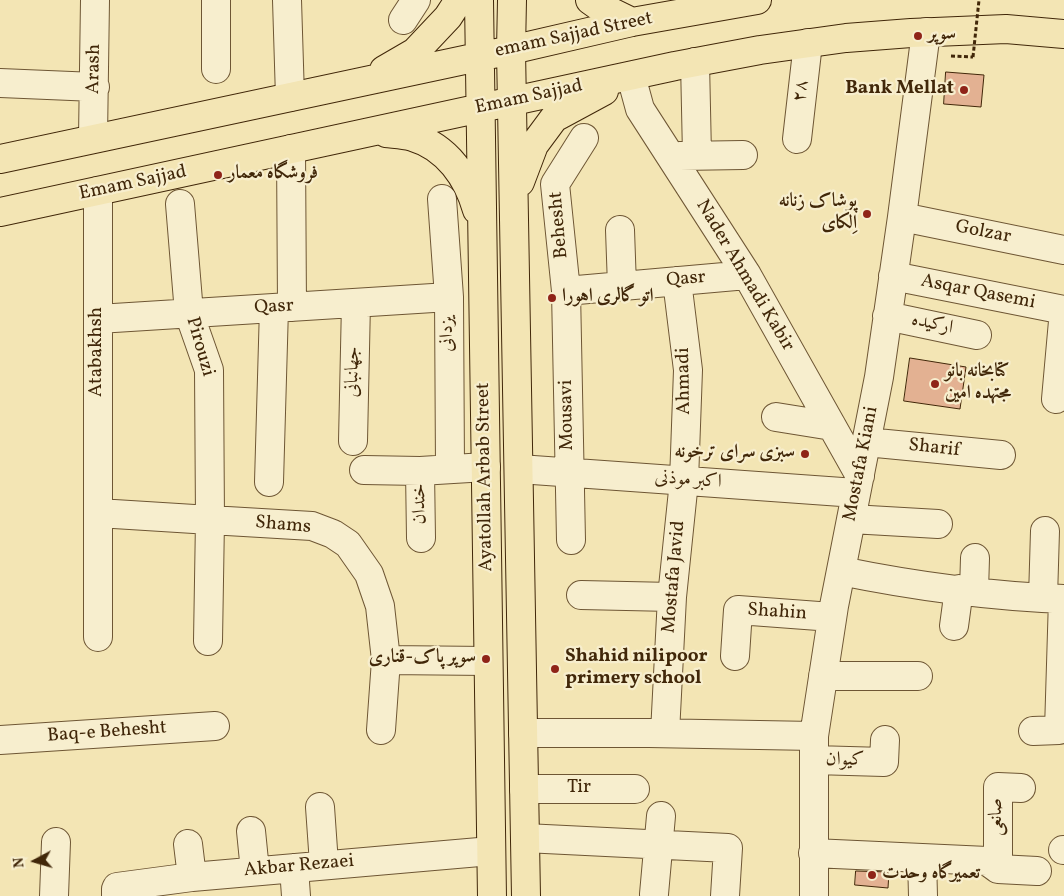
<!DOCTYPE html>
<html>
<head>
<meta charset="utf-8">
<style>
  body { margin:0 }
  #map { position:relative; width:1064px; height:896px; overflow:hidden; background:#f3e5b4; font-family:Vollkorn,serif }
  canvas { display:block }
  .north { position:absolute; left:10px; top:836px; width:50px; height:50px; -webkit-text-stroke:4px #f7eece; paint-order:stroke; rotate:264deg; font-size:14px; font-weight:700; line-height:20px; text-align:center; color:#412709 }
  .north::after { content:''; display:block; margin:auto; width:18px; height:22px; background:#412709; clip-path:polygon(50% 0,100% 100%,50% 72%,0 100%) }
</style>
</head>
<body>
<div id="map">
<canvas width="1064" height="896"></canvas>
<div class="north">N</div>
</div>
<script>
const context = document.querySelector('canvas').getContext('2d');
context.lineJoin = 'round';
function paint(path, color) { context.fillStyle = color; context.fill(path, 'evenodd'); }
function stroke(path, color, width, dash) { context.strokeStyle = color; context.lineWidth = width; context.lineCap = dash ? 'butt' : 'round'; context.setLineDash(dash || []); context.stroke(path); }
function write(font, color, halo, rows, align = 'center') {
  context.font = font + ' Vollkorn,Amiri,serif'; context.lineWidth = 4.5; context.setLineDash([]); context.textBaseline = 'middle'; context.strokeStyle = halo; context.fillStyle = color; for (const [text, x, y, turn = 0] of rows) {
    context.save(); context.translate(x, y); context.rotate((+turn || 0) * Math.PI / 180); context.textAlign = isNaN(turn) ? turn : align; if (halo) context.strokeText(text, 0, 0); context.fillText(text, 0, 0); context.restore();
  }
}
const building = new Path2D(`
  M946 72 984 75 981 107 944 104Z
  M910 358 966 367 960 409 904 401Z
  M856 871 889 872 888 888 855 885Z`);
const path = new Path2D(`
  M951 56 973 57`);
const minor = new Path2D(`
  M216 0V69
  M287 0 290 97
  M403 20 416 0
  M695 62 697 155
  M631 76 640 109 747 275 860 476
  M0 83 95 87
  M93 138 95 0
  M797 139 808 43
  M291 149 292 307
  M680 156 743 155
  M442 199 449 297 450 469
  M902 217 1064 250
  M620 230 622 286
  M893 276 1064 310 1056 399
  M566 291 747 275
  M887 316 977 335
  M98 319 449 297
  M776 417 832 426
  M353 441 356 303
  M866 442 1001 455
  M519 469 856 493
  M364 470 420 471 486 467
  M420 471 421 538
  M269 482 274 308
  M98 513 210 520 209 370 189 313 180 204
  M851 519 938 524
  M571 540 566 291 555 184 584 138
  M841 571C914 586 990 596 1064 599
  M974 591 975 558
  M581 595 672 597
  M1043 598 1045 531
  M954 626 959 589
  M98 637V191
  M208 641 210 520 312 526 333 534 348 544 369 574 380 606 386 660 381 730
  M735 656 738 610 832 617
  M386 660 488 661
  M823 676H918
  M1033 731 1059 730 1063 599
  M523 733H649L814 736
  M665 733 672 597 684 481 688 370 677 281
  M0 740 215 726
  M814 760 884 762 885 740
  M524 789H635
  M320 807 324 864
  M251 831 255 871
  M525 838 728 848 725 896
  M188 844 192 877
  M1063 850H1064
  M813 853 922 858
  M294 868 296 896
  M998 869V787L1021 788
  M654 894 661 816
  M54 896 56 842
  M116 896V889L117 887 192 877 491 851
  M814 896V736L834 606 879 377 902 217 926 32
  M923 896 922 858 987 861 998 869 1037 871`);
const major = new Path2D(`
  M479 0 492 896
  M512 0 511 50 526 896
  M590 0 597 5 632 22
  M384 70 415 52 448 17 459 0
  M386 133C394 134 404 134 413 137 447 147 468 178 477 210
  M0 159 511 50 632 22 757 0
  M520 182 534 145 554 118 604 91
  M0 212 675 66 760 50 846 38 911 33 1006 29 1064 34`);
const pathBridge = new Path2D(`
  M973 57 979 0`);
const markers = [
  [918,36,5,"#8f2418"],
  [964,90,5,"#8f2418"],
  [218,175,5,"#8f2418"],
  [867,214,5,"#8f2418"],
  [552,298,5,"#8f2418"],
  [935,384,5,"#8f2418"],
  [805,454,5,"#8f2418"],
  [486,659,5,"#8f2418"],
  [555,669,5,"#8f2418"],
  [872,875,5,"#8f2418"]
];
const streetNames = [
  ["emam Sajjad Street",574,36,-12],
  ["Arash",95,69,-89],
  ["۲۸",802,91,-83],
  ["Emam Sajjad",529,98,-12],
  ["Emam Sajjad",133,184,-12],
  ["Behesht",560,225,-95],
  ["Golzar",983,233,11],
  ["Nader Ahmadi Kabir",744,276,59],
  ["Qasr",686,280,-5],
  ["Asqar Qasemi",978,293,11],
  ["Qasr",274,308,-3],
  ["ارکیده",932,325,12],
  ["یزدانی",449,334,-90],
  ["Pirouzi",199,347,74],
  ["Atabakhsh",98,352,-90],
  ["جهانبانی",354,372,-89],
  ["Ahmadi",685,381,-91],
  ["Mousavi",568,415,-91],
  ["Sharif",934,449,6],
  ["Mostafa Kiani",862,464,-79],
  ["Ayatollah Arbab Street",486,477,-91],
  ["اکبر موذنی",688,481,4],
  ["خندان",421,504,-91],
  ["Shams",283,526,5],
  ["Mostafa Javid",675,577,-85],
  ["Shahin",777,613,4],
  ["Baq-e Behesht",107,733,-4],
  ["کیوان",845,761,1],
  ["Tir",579,789],
  ["صانعی",998,817,-90],
  ["Akbar Rezaei",299,867,-5]
];
const poiNames = [
  ["سوپر",928,36],
  ["Bank Mellat",954,90,"right"],
  ["فروشگاه معمار",228,175],
  ["پوشاک زنانه",857,203,"right"],
  ["اِلکای",857,225,"right"],
  ["اتو گالری اهورا",562,298],
  ["کتابخانه بانو",945,373],
  ["مجتهده امین",945,395],
  ["سبزی سرای ترخونه",795,454,"right"],
  ["Shahid nilipoor",565,658],
  ["primery school",565,680],
  ["سوپر پاک-قناری",476,659,"right"],
  ["تعمیرگاه وحدت",882,875]
];
paint(building, '#e3b192');
stroke(building, '#412709', 1);
stroke(minor, '#6e5634', 30);
stroke(major, '#412709', 30);
stroke(path, '#412709', 3, [4, 2.5]);
stroke(minor, '#f7eece', 28);
stroke(major, '#f3e5b4', 28);
stroke(pathBridge, '#412709', 3, [4, 2.5]);
for (const [x, y, r, color] of markers) { const dot = new Path2D(); dot.arc(x, y, r, 0, 2 * Math.PI); context.fillStyle = color; context.fill(dot); stroke(dot, '#f7eece', 2); }
write('19px', '#412709', '#f7eece', streetNames);
write('bold 19px', '#412709', '#f7eece', poiNames, 'left');
</script>
</body>
</html>
